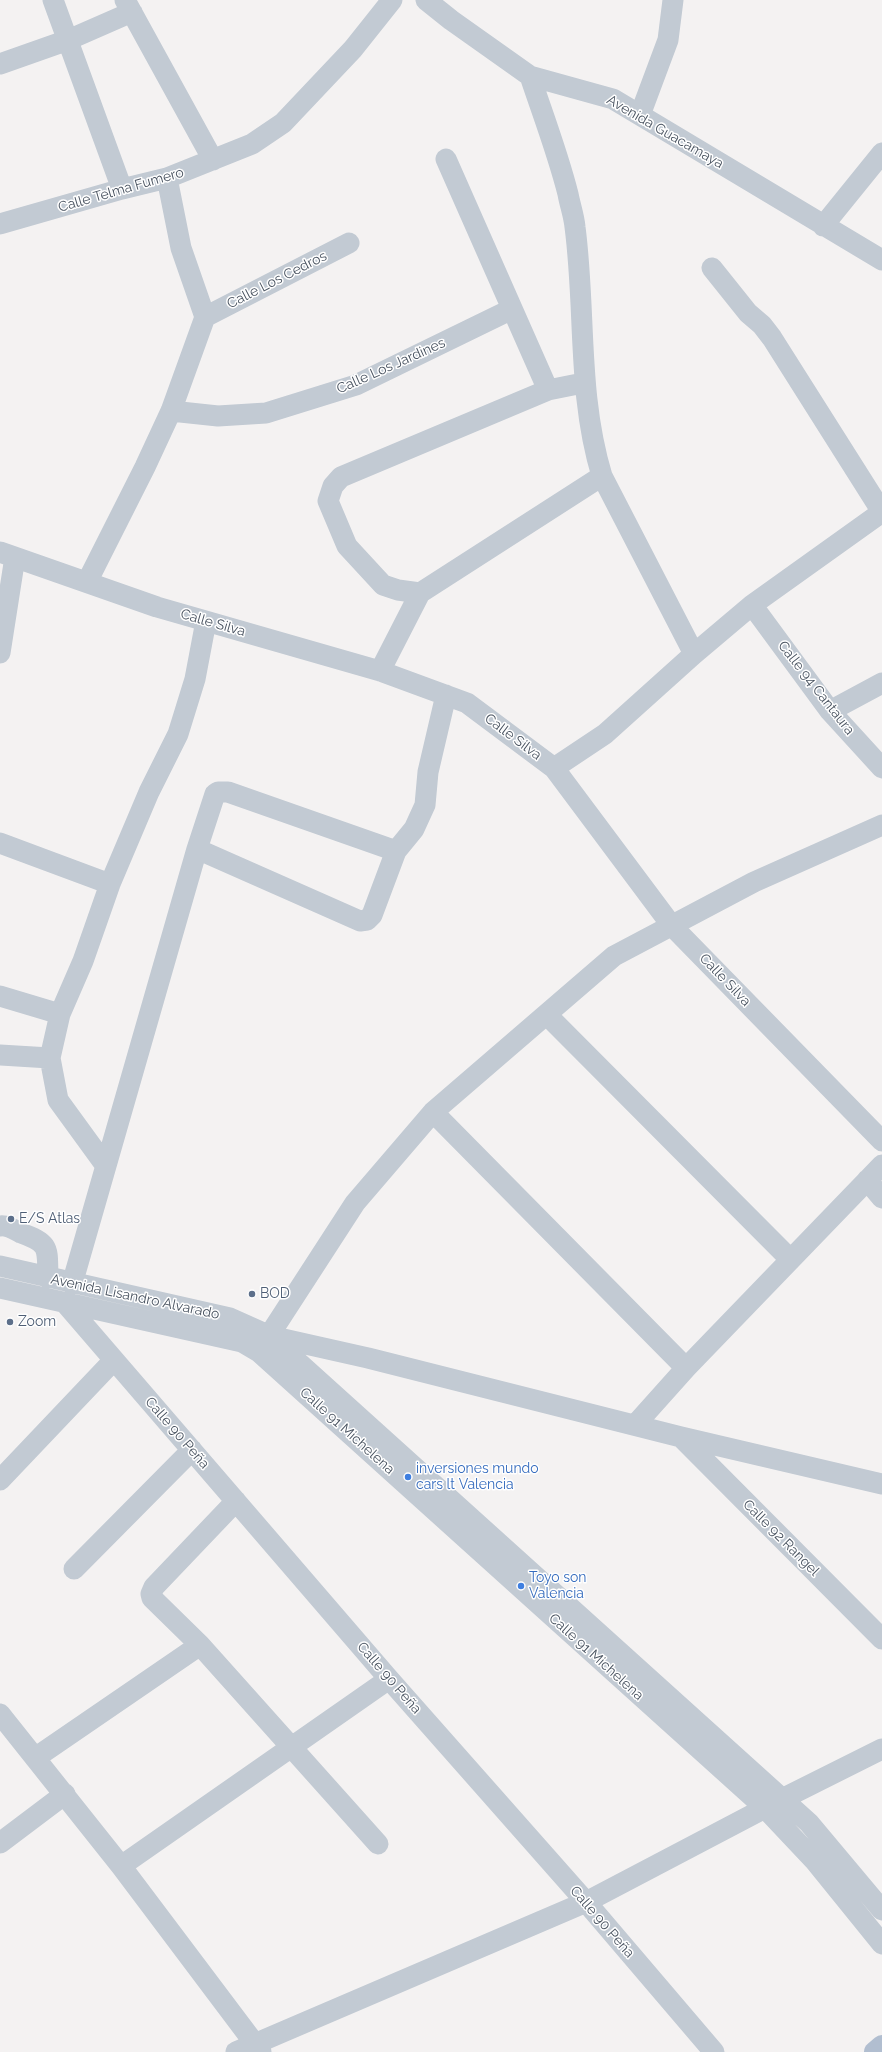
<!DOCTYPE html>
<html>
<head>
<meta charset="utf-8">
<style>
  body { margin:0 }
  canvas { display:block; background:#f4f2f2 }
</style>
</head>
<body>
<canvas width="882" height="2052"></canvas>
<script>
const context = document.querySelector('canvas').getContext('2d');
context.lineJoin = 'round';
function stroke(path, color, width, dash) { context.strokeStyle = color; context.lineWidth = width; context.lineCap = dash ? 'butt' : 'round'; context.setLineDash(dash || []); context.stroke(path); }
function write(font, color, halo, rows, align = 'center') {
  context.font = font + ' Raleway,sans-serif'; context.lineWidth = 3; context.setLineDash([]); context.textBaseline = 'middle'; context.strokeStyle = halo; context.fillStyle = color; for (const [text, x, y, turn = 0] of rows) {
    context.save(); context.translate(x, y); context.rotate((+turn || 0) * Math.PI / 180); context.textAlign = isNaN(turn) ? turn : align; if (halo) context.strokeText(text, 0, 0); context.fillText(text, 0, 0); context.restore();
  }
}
const minor = new Path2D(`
  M53 0 122 189
  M125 0 213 160
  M426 0 451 20 530 76 613 99 882 260
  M0 64 68 40 132 12
  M530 76C543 115 558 154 568 194 570 205 574 216 575 227 586 311 577 394 602 476L694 654
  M640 115 668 40 673 0
  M446 159 548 390 341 477 333 486 328 501 347 546 383 585 398 590 420 593 602 476
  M0 224 122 189 167 178 252 144 283 123 353 49 392 0
  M823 226 882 153
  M712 268 748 313 762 325 772 338 882 512
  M205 317 349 243
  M548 390 583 383
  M171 411 218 416 266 413 356 385 512 309
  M0 552 157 607 380 671 467 703 554 768 672 926 882 1141
  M87 582 145 467 171 411 205 317 181 248 167 178
  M752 605 830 711 882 768
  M0 653 15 557
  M380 671 420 593
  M830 711 882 683
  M554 768 605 734 694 654 752 605 882 512
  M0 843 110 884
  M197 849 360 921 367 920 372 915 396 851 414 829 425 805 428 772 446 695
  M0 996 60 1014
  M547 1015 790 1259
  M0 1055 50 1058
  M433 1112 686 1368
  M106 1166 58 1100 50 1058 60 1014 83 961 110 884 149 792 178 734 195 679 206 621
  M867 1180 882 1198
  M0 1226C7 1225 15 1230 21 1233 51 1244 47 1248 48 1278
  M0 1266 230 1318 268 1335 809 1823 882 1910
  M72 1284 197 849 215 794 218 792H228L396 851
  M0 1288 242 1342 259 1352 765 1808 814 1860 882 1944
  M65 1303 389 1679 586 1902 714 2052
  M270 1336 368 1358 681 1437 882 1484
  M261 1348 355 1203 433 1112 614 956 754 882 882 825
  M635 1425 686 1368 882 1165
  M681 1437 882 1639
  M0 1480 114 1360
  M236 1501 154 1587 151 1594 152 1598 200 1645 378 1844
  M74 1569 192 1450
  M0 1714 121 1866 261 2052
  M35 1758 200 1645
  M782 1799 882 1749
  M0 1843 65 1794
  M121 1866 389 1679
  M236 2052 586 1902 765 1808`);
const major = new Path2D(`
  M875 2052 882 2046`);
const markers = [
  [11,1219,4,"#5c6f8a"],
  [252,1294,4,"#5c6f8a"],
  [10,1322,4,"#5c6f8a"],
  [408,1477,4,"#3f7fe0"],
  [521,1586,4,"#3f7fe0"]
];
const streetNames = [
  ["Avenida Guacamaya",665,132,30],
  ["Calle Telma Fumero",121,190,-16],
  ["Calle Los Cedros",277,280,-27],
  ["Calle Los Jardines",391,366,-24],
  ["Calle Silva",213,623,16],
  ["Calle 94 Cantaura",816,688,52],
  ["Calle Silva",513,737,37],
  ["Calle Silva",725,980,46],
  ["Avenida Lisandro Alvarado",135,1297,12],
  ["Calle 91 Michelena",347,1431,42],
  ["Calle 90 Peña",177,1433,49],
  ["Calle 92 Rangel",781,1538,45],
  ["Calle 91 Michelena",596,1657,42],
  ["Calle 90 Peña",389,1678,49],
  ["Calle 90 Peña",602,1922,49]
];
const serviceNames = [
  ["E/S Atlas",19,1219],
  ["BOD",260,1294],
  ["Zoom",18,1322]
];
const shopNames = [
  ["inversiones mundo",416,1469],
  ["cars lt Valencia",416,1485],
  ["Toyo son",529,1578],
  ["Valencia",529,1594]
];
stroke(minor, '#c2cad3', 21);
stroke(major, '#b1bed0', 22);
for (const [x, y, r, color] of markers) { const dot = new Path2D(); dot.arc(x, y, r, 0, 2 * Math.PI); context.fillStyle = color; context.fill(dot); stroke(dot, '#fff', 1.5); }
write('14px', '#495360', '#fff', streetNames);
write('14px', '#4e5e75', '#fff', serviceNames, 'left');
write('14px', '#366cbe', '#fff', shopNames, 'left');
</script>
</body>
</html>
